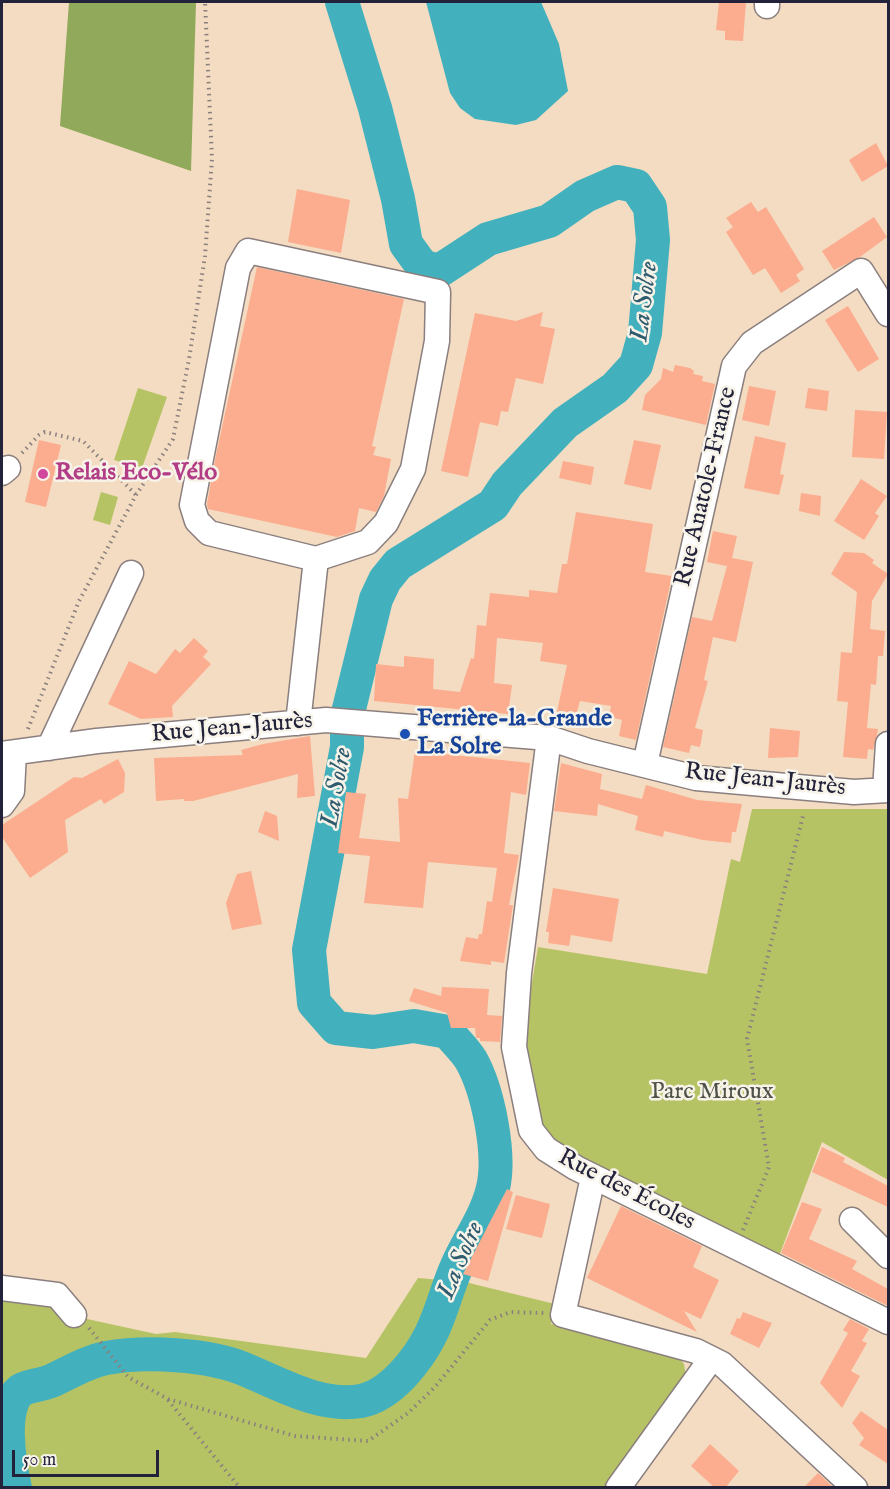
<!DOCTYPE html>
<html>
<head>
<meta charset="utf-8">
<style>
  body { margin:0 }
  #map { position:relative; width:890px; height:1489px; overflow:hidden; background:#f3dcc1; font-family:"IM FELL English",serif }
  canvas { display:block }
  .frame { position:absolute; inset:0; border:3px solid #22223b; pointer-events:none }
  .scale { position:absolute; left:12px; top:1450px; width:147px; height:27px; box-sizing:border-box; border:3px solid #22223b; border-top:0; padding-left:8px; font-size:18px; line-height:21px; white-space:nowrap; color:#22223b; -webkit-text-stroke:4px #f7f3e8; paint-order:stroke }
</style>
</head>
<body>
<div id="map">
<canvas width="890" height="1489"></canvas>
<div class="frame"></div>
<div class="scale">50 m</div>
</div>
<script>
const context = document.querySelector('canvas').getContext('2d');
context.lineJoin = 'round';
function paint(path, color) { context.fillStyle = color; context.fill(path, 'evenodd'); }
function stroke(path, color, width, dash) { context.strokeStyle = color; context.lineWidth = width; context.lineCap = dash ? 'butt' : 'round'; context.setLineDash(dash || []); context.stroke(path); }
function write(font, color, halo, rows, align = 'center') {
  context.font = font + ' "IM FELL English",serif'; context.lineWidth = 5; context.setLineDash([]); context.textBaseline = 'middle'; context.strokeStyle = halo; context.fillStyle = color; for (const [text, x, y, turn = 0] of rows) {
    context.save(); context.translate(x, y); context.rotate((+turn || 0) * Math.PI / 180); context.textAlign = isNaN(turn) ? turn : align; if (halo) context.strokeText(text, 0, 0); context.fillText(text, 0, 0); context.restore();
  }
}
const green = new Path2D(`
  M138 388 167 397 142 468 114 460Z
  M101 492 118 497 110 525 93 520Z
  M752 809H888V1180L822 1142 778 1259 572 1156 543 1134 521 1047 538 947 707 974 731 859 740 862Z
  M418 1278 465 1282 555 1304 551 1324 671 1349 684 1364 687 1382 612 1487H2V1294L67 1307 87 1319 156 1334 175 1332 366 1358Z`);
const forest = new Path2D(`
  M69 2H196L191 171 60 126Z`);
const water = new Path2D(`
  M426 2H541L559 44 568 91 536 120 516 125 475 119 460 108 450 93Z`);
const river = new Path2D(`
  M15 1488C9 1462 0 1406 21 1390 30 1385 42 1385 51 1381 69 1373 86 1362 106 1358 146 1351 207 1354 244 1369 280 1384 321 1408 361 1401 391 1395 418 1360 431 1334 442 1312 447 1288 457 1266 468 1241 487 1215 493 1188 501 1154 488 1090 471 1060 465 1050 455 1041 448 1032L414 1026 373 1032 336 1028 314 1003 309 950 347 747V717L376 599 385 580 398 564 493 505 507 484 565 423 615 388 636 365 645 333 653 240 650 207 636 186 617 182 585 196 549 221 488 239 439 271 422 266 406 244 398 199 375 108 342 2`);
const building = new Path2D(`
  M719 2H746L743 41 725 40V31L716 30Z
  M876 143 888 166 862 182 849 160Z
  M297 189 350 200 341 253 288 242Z
  M751 202 758 212 766 207 804 269 796 275 800 281 781 293 765 268 753 275 726 232 733 227 726 218Z
  M874 217 887 237 860 257 834 270 822 251Z
  M257 267 404 299 372 446 376 447 373 455 391 459 384 496 376 512 359 508 355 531 337 537 208 509 207 504 216 455Z
  M848 306 879 359 858 372 825 320Z
  M543 312 540 326 555 329 543 384 516 378 508 412 501 411 498 426 480 422 468 477 441 471 475 313 516 321Z
  M675 365 690 368 694 371 693 374 703 376 702 381 715 384 706 425 642 410 645 395 661 379 663 368 673 372Z
  M749 386 776 391 769 426 742 420Z
  M808 388 829 391 827 411 805 408Z
  M855 410 887 412 884 459 852 457Z
  M755 436 786 443 780 474 784 475 779 495 744 488Z
  M39 440 61 445 46 507 25 502Z
  M634 440 661 445 651 490 624 484Z
  M563 461 594 467 591 485 559 478Z
  M861 479 887 496 875 513 879 516 864 540 834 521Z
  M801 493 821 496 820 516 799 511Z
  M576 512 653 524 645 572 672 576 636 740 619 736 622 720 609 717 611 706 580 701 573 726 555 721 567 665 540 661 543 643 497 638 494 683 512 685 508 714 374 701 376 664 404 667V656L434 659 433 689 460 692 471 658 474 659 477 625 486 626 490 593 529 597V590L557 593 562 564H567Z
  M713 531 737 536 732 558 753 562 736 642 713 637 704 680 708 681 695 728 703 730 700 747 691 745 689 753 663 747 692 617 712 621 727 566 707 562Z
  M844 552 864 553 874 560 872 563 888 574 872 601 870 629 885 631 883 656H878L876 685 871 684 867 728 878 729 877 735 873 750 868 749 867 759 843 757 848 702 837 701 841 652 852 653 857 592 831 574Z
  M194 638 208 651 203 657 211 664 172 706 173 717 141 719 108 704 129 661 156 674 175 649 180 653Z
  M770 728 800 731 798 757 768 758Z
  M310 736 315 796 297 798 298 774 193 801H184V799L156 801 154 758 243 755 241 750 263 744Z
  M415 751 530 763 526 795 511 792 504 853 519 855 509 905H513L504 963 491 961V965L460 961 466 937 478 939 479 934H482L487 901 492 902 497 868 428 862 423 908 364 903 370 856 338 853 346 792 366 794 359 838 400 842 398 798 408 799Z
  M118 759 125 773 124 792 104 804 101 799 65 820 68 852 30 878 2 837V825L74 777 82 778Z
  M561 763 602 774 600 789 642 799 646 785 697 800 742 804 736 832H732L731 843 703 840 664 831 663 837 635 830 638 816 598 804 597 816 554 811Z
  M265 811 277 816 279 841 258 832Z
  M251 871 262 924 232 930 226 903 237 874Z
  M553 888 619 899 612 942 571 935 569 946 548 943 549 932H546Z
  M442 987 489 989 487 1015 502 1016 500 1042 480 1041V1038H476L475 1028H451L447 1013 409 1001 414 988 441 996Z
  M822 1147 845 1158 843 1162 888 1186V1207L812 1172Z
  M507 1189 513 1192 488 1281 463 1274Z
  M516 1195 550 1204 542 1238 506 1229Z
  M802 1202 822 1209 809 1239 857 1261 852 1269 888 1289V1306L781 1253Z
  M621 1206 702 1246 693 1267 719 1280 701 1319 684 1311 697 1332 587 1278Z
  M743 1312 772 1323 759 1348 730 1334 737 1318 740 1319Z
  M850 1319 869 1329 862 1341 867 1343 851 1371 860 1376 842 1408 820 1383 848 1333 843 1330Z
  M861 1411 888 1430V1464L859 1445 864 1438 852 1423Z
  M710 1444 739 1471 725 1488H715L691 1466Z
  M818 1473 834 1488H803Z`);
const path = new Path2D(`
  M22 453 39 435 45 432 83 441 136 495
  M28 729 79 601 136 495 173 439 189 359 205 256 212 159 205 2
  M743 1230 769 1167 747 1039 804 812
  M89 1328 128 1377 168 1399 295 1436 368 1441 408 1413 434 1388 490 1320 510 1312 544 1313
  M168 1400 240 1488`);
const minor = new Path2D(`
  M767 6V2
  M248 251 438 292 437 341 413 469 386 523 368 542 316 559 209 533 197 521 192 505 238 268Z
  M2 473 8 468
  M298 723 316 559
  M549 738 519 973 514 1047 531 1130 546 1149 576 1168 888 1322
  M49 748 131 573
  M2 754 97 741 326 720 549 738 588 751 696 778 854 792 888 790
  M645 764 734 366 752 343 861 271 888 314
  M885 790 888 744
  M2 805 12 791 14 753
  M593 1177 563 1315 696 1351 722 1364 855 1488
  M852 1220 888 1256
  M2 1288 57 1295 74 1315
  M618 1488 711 1359`);
const markers = [
  [43,474,6,"#d1479c"],
  [405,734,6,"#1a4fb4"]
];
const hotelNames = [
  ["Relais Eco-Vélo",55,474]
];
const streetNames = [
  ["Rue Anatole-France",707,487,-77],
  ["Rue Jean-Jaurès",232,729,-5],
  ["Rue Jean-Jaurès",765,781,6],
  ["Rue des Écoles",626,1191,27]
];
const transitNames = [
  ["Ferrière-la-Grande",417,720],
  ["La Solre",417,748]
];
const parkNames = [
  ["Parc Miroux",712,1093]
];
const waterNames = [
  ["La Solre",646,302,-83],
  ["La Solre",338,788,-80],
  ["La Solre",462,1261,-67]
];
paint(green, '#b6c365');
paint(forest, '#90a95a');
paint(water, '#42b1bd');
stroke(river, '#42b1bd', 34);
paint(building, '#fcac8f');
stroke(minor, '#8a7f7e', 27);
stroke(path, '#8a7f7e', 4, [1.5, 4.5]);
stroke(minor, '#fff', 24);
for (const [x, y, r, color] of markers) { const dot = new Path2D(); dot.arc(x, y, r, 0, 2 * Math.PI); context.fillStyle = color; context.fill(dot); stroke(dot, '#f7f3e8', 2); }
write('bold 24px', '#b23c85', '#f7f3e8', hotelNames, 'left');
write('24px', '#22223b', '#f7f3e8', streetNames);
write('bold 24px', '#164399', '#f7f3e8', transitNames, 'left');
write('24px', '#4e5248', '#f7f3e8', parkNames);
write('italic 26px', '#2f5b6f', '#f7f3e8', waterNames);
</script>
</body>
</html>
